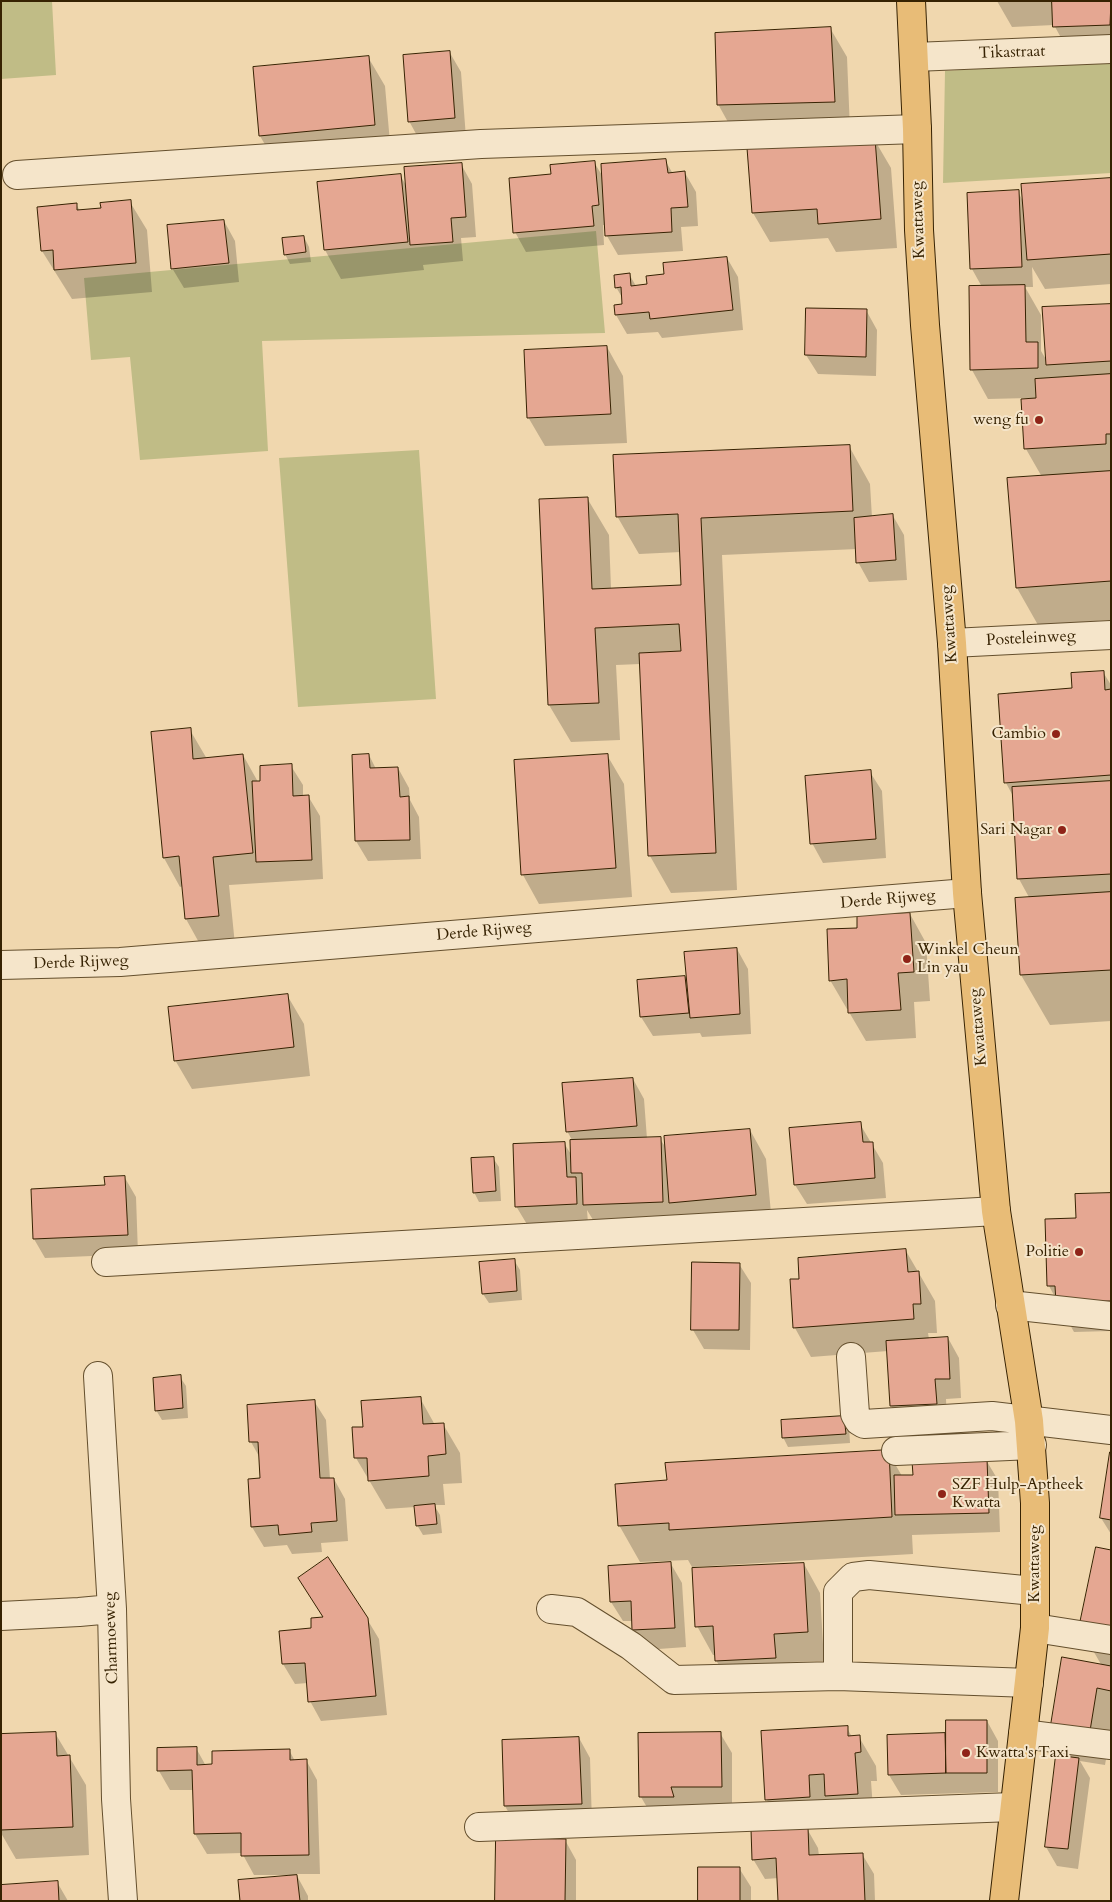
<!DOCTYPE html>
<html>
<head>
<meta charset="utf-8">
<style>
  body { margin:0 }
  #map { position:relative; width:1112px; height:1902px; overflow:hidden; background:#f0d7ae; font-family:Cardo,serif }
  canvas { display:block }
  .frame { position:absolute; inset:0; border:2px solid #362202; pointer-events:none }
</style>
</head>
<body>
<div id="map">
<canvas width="1112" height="1902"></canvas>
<div class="frame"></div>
</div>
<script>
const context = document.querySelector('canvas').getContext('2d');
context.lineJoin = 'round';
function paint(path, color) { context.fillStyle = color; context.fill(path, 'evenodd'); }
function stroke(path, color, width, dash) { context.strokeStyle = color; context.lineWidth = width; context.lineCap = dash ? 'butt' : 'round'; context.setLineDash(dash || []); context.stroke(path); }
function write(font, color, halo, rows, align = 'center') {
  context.font = font + ' Cardo,serif'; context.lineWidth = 4; context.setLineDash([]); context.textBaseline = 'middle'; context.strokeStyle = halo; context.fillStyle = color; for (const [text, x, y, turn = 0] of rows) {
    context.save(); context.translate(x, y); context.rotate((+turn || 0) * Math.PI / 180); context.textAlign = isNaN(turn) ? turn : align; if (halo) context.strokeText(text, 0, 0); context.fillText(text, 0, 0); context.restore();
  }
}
const green = new Path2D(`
  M1 1H52L56 75 1 79Z
  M1111 60V173L943 183 945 71Z
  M596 231 605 333 262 341 268 451 140 460 130 357 91 360 84 278Z
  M419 450 436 699 298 707 279 458Z`);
const shadow = new Path2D(`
  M997 1H1111V54L1071 56 1054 25 1012 27Z
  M830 28 847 57 850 130 734 133 718 104Z
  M450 53 461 72 466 138 420 141 409 121Z
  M368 57 385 86 391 154 277 165 260 136Z
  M874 139 891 168 897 248 836 252 828 238 770 242 753 213 748 149Z
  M665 160 673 174 685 173 696 192 698 226 681 227 683 251 618 255 607 236 606 225H603L604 245 526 252 515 232 552 176 594 162 603 177Z
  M461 164 472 184 476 237 461 238 463 261 423 265 424 270 341 279 325 250 400 175 407 187Z
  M1111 179V284L1045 289 1032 267 1033 287H1025L1041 315V351L1047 361 1111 305V620L1038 625 1017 588 1009 480 1042 477 1026 449 1023 400H1029V398L988 399 972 370 982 287 972 269 968 194 1018 192 1023 201Z
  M130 202 147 230 152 292 72 299 42 251 38 208 76 204 80 211 102 209Z
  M224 221 235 241 239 282 184 288 172 268Z
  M304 237 309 247 311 262 290 264 285 254Z
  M727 258 738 277 743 330 662 338 658 332 627 334 616 315 624 305 623 299 616 287 629 274 636 286 648 285 665 275Z
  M866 310 877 330 876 376 818 374 806 355Z
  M607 347 623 376 627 443 545 446 528 417Z
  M849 446 870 484 872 518 893 516 904 535 907 580 869 582 858 562 857 549 722 555 737 890 671 893 650 856 640 664 616 665 620 740 571 742 549 705 540 501 587 498 609 535 611 589 682 586 681 552 639 554 617 516Z
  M1103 672 1111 685V1021L1050 1025 1021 975 1030 899 1019 879 1013 796 1006 783 1073 689Z
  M190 730 207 759 243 755 258 782H262L291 766 303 785V796H308L320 816 323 879 229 885 235 945 202 948 186 919 183 886 180 887 164 858Z
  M369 755 376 769 398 768 409 788 410 800 419 817 421 859 368 861 356 841Z
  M607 755 624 784 632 897 539 904 523 875Z
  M870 772 882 791 886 858 823 863 812 843Z
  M910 914 926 943 930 1001 914 1002 916 1038 866 1041 849 1012V1009H847L830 980Z
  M737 949 748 969 751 1034 702 1037 700 1033 653 1036 641 1017 638 981 687 977Z
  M287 995 304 1024 310 1076 192 1089 175 1060Z
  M633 1079 644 1099 647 1139H660L666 1148 750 1130 766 1159 772 1224 601 1233 587 1210 588 1223 528 1226 516 1206 564 1143 572 1156V1140L567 1131Z
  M860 1124 883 1163 886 1198 807 1204 795 1185Z
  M493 1158 499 1167 501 1201 479 1202 474 1192Z
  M125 1178 136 1197 138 1254 45 1258 34 1239 106 1186Z
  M1111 1194V1331L1074 1332 1049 1286Z
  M906 1251 935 1301 937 1333H928L929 1339 948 1338 959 1358 961 1398 946 1399 947 1423 903 1426 891 1406 888 1351 811 1357 795 1328 801 1280Z
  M514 1260 520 1270 522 1300 489 1303 483 1294Z
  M739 1264 751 1283 750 1350 704 1349 693 1330Z
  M180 1377 186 1386 188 1418 162 1420 156 1410Z
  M420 1398 435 1425 443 1424 460 1453 462 1483 443 1484 445 1505H434L440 1515 442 1533 423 1535 417 1525 415 1507 386 1509 356 1458 364 1428Z
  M314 1401 326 1420 330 1479H334L345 1499 348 1541 321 1543 322 1552 292 1554 287 1545 264 1547 252 1527 249 1481 262 1479 260 1458 251 1442Z
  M844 1417 849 1427 850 1443 788 1447 783 1437Z
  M888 1452 902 1476H914L986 1460 998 1480 1000 1532 912 1535 913 1554 692 1567 688 1560 640 1562 619 1525 668 1482Z
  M1111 1458V1534L1101 1518Z
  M1111 1552V1730L1105 1765 1080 1761 1090 1778 1078 1869 1057 1866 1046 1847 1067 1757 1051 1730 1102 1666 1080 1628Z
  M671 1564 682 1583 686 1647 645 1650 634 1630 633 1621H623L611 1602Z
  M804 1564 820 1593 824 1661 790 1662 792 1686 732 1689 716 1660 715 1655H713L697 1626Z
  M299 1578 367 1619 379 1639 387 1715 321 1721 310 1701 308 1683 295 1684 283 1664 281 1632 313 1629 324 1618Z
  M987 1721 998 1741V1792L901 1795 889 1775V1737L947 1734Z
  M847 1728 852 1737H859L876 1766 877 1781H871L874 1823 806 1827 818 1848 819 1856 862 1854 874 1874 875 1901H780L779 1878 765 1879 753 1859 783 1829 767 1800Z
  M55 1733 86 1785 89 1855 16 1859 1 1833V1736Z
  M720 1733 732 1753V1806L652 1816 641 1797Z
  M579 1738 590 1758 592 1824 516 1826 505 1806Z
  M196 1748 206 1766 289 1750 295 1761 306 1760 317 1780 320 1874H296L308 1896V1901H241L289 1877V1875H254L242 1853 207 1854 195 1834 194 1790H170L159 1771Z
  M565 1840 576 1860V1901H496Z
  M739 1868 751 1887V1901H699Z
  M57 1882 68 1901H1Z`);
const building = new Path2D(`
  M1052 1H1111L1110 25 1053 27Z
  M831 27 835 102 717 105 715 33Z
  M450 51 455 118 408 122 403 55Z
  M369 56 375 125 259 136 253 67Z
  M875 138 881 219 818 224 817 209 752 213 747 148Z
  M666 159 668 173 685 171 688 207 671 208 672 232 605 236 601 164Z
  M595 161 599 205 592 206 594 226 513 233 509 178 551 174 550 165Z
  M462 163 466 217 451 218 453 242 410 245 404 167Z
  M401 174 408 242 324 250 317 182Z
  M1111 178V254L1027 260 1021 184Z
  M1019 190 1022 267 970 269 967 193Z
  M131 200 136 263 54 270 53 250 41 251 37 207 77 203V210L101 208 100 203Z
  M224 220 229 263 171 269 167 225Z
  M304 236 306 252 284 255 282 238Z
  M727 257 733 310 650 319 649 312 615 315 614 305 622 304 621 287 615 288 614 275 630 273 631 286 647 284 646 276 664 274 663 263Z
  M1025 285 1026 342H1038V368L970 370 969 286Z
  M1111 304V361L1046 365 1042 307Z
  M806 308 867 309 866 357 805 355Z
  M607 346 611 414 527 418 524 350Z
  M1111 374V434H1106V444L1024 449 1021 399 1036 398 1035 379Z
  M850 445 853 511 701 518 716 853 648 856 639 653 681 651 679 624 595 628 599 703 548 705 539 499 588 497 592 589 681 585 678 514 616 517 613 455Z
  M1111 471V581L1016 588 1007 478Z
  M893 514 896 560 856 563 854 518Z
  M1104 671 1105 690 1111 689V775L1004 783 998 694 1072 688 1071 673Z
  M191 728 193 759 243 754 253 853 213 857 219 916 185 919 179 856 163 858 151 732Z
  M369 754 370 768 398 767 400 797 409 796 410 840 355 841 352 755Z
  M608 754 616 868 521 875 514 760Z
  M292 764 293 796 309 795 312 860 256 862 252 781H260V766Z
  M871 770 876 839 810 844 805 776Z
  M1111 781V874L1017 879 1012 787Z
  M1111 892V970L1020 975 1015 898Z
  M910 913 914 972 898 973 901 1010 848 1013 847 979 829 981 827 929 857 928V915Z
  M737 948 740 1014 690 1018 684 952Z
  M685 976 689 1013 640 1017 637 980Z
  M288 994 294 1047 174 1061 168 1007Z
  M633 1078 637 1126 566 1132 562 1083Z
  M861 1122 863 1142H873L875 1178 794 1185 789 1128Z
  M750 1129 756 1195 669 1203 664 1136Z
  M661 1137 663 1202 583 1205 582 1173H571L570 1140Z
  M565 1142 567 1177H576L577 1204 515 1207 513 1144Z
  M494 1157 496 1191 473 1193 471 1158Z
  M125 1176 128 1235 33 1239 31 1189 105 1185 104 1177Z
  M1111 1193V1301L1056 1303 1055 1286H1047L1045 1219 1076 1218 1075 1194Z
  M906 1249 908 1272 919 1271 921 1304H913L914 1319 793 1328 790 1279H799L798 1258Z
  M515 1259 517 1291 482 1294 479 1262Z
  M692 1262 740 1263 739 1330H691Z
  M948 1337 950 1379H935L937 1404 890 1406 886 1341Z
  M181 1375 183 1408 155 1411 153 1378Z
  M421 1397 423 1424 444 1423 446 1454 428 1456 429 1476 368 1481 367 1458H354L352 1427H363L361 1401Z
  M315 1400 320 1478H334L337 1521 311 1523 312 1532 279 1535 278 1525 251 1527 248 1479 260 1478 258 1442H249L247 1405Z
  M844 1416 846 1434 782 1438 781 1420Z
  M889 1450 892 1517 669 1530V1523L618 1526 615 1484 667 1480 665 1463Z
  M1110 1452H1111V1520L1100 1518Z
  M987 1459 989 1513 895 1515 894 1475H913L912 1461Z
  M435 1504 437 1524 416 1526 414 1506Z
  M1096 1547 1111 1550V1633L1079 1628Z
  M328 1557 368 1618 376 1696 308 1702 305 1663 282 1664 279 1631 311 1628V1618L323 1617 298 1578Z
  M671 1562 675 1628 632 1630 631 1601 610 1602 608 1566Z
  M804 1563 808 1632 774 1634 776 1658 715 1661 713 1626 695 1627 692 1568Z
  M1062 1657 1111 1666V1691L1097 1688 1089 1737 1050 1731Z
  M946 1720H987V1773H946Z
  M848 1726V1736L860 1735 861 1752 855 1753 858 1794 825 1796 824 1774 809 1775 810 1797 765 1800 761 1731Z
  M56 1732 57 1756 70 1755 73 1827 1 1830V1734Z
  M721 1732 722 1787H671L674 1797H639L638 1733Z
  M945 1733 946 1773 888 1775 887 1735Z
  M579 1737 582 1804 504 1806 502 1740Z
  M197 1747V1765L212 1764V1751L290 1749V1760L307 1759 309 1855 241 1856V1833L194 1834 192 1770 157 1771V1748Z
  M1056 1755 1079 1758 1068 1849 1045 1847Z
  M808 1827 809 1855 863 1853 865 1901H778L776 1858 752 1860 751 1829Z
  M496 1838 566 1839 565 1901H495Z
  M698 1867H740V1901H698Z
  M297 1875 300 1901H240L238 1880Z
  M58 1881 59 1901H1V1885Z`);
const minor = new Path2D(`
  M914 57 1111 49
  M17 175 481 144 917 129
  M952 643 1111 635
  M1 965 120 962 967 893
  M106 1262 996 1211
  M1010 1305 1111 1316
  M851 1357 855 1414 859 1421 864 1424 992 1416 1111 1430
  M98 1376 112 1609 116 1799 123 1901
  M896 1451 1032 1445
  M551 1609 577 1612 631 1646 674 1680 838 1676 1029 1683
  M1 1616 79 1612 112 1609
  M1035 1628 1111 1640
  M838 1676V1592L853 1577 869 1575 1034 1591
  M1023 1734 1111 1745
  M479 1827 1013 1807`);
const major = new Path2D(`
  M911 1 917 129 919 230 925 325 952 643 967 893 996 1211 1029 1421 1035 1503V1628L1004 1901`);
const markers = [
  [1039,420,5,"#8f2418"],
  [1056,734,5,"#8f2418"],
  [1062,830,5,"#8f2418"],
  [907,959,5,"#8f2418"],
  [1079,1252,5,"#8f2418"],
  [942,1494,5,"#8f2418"],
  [966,1753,5,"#8f2418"]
];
const streetNames = [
  ["Tikastraat",1012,53,-2],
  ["Kwattaweg",919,220,-92],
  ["Kwattaweg",950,624,-94],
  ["Posteleinweg",1031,639,-3],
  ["Derde Rijweg",888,900,-5],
  ["Derde Rijweg",484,932,-5],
  ["Derde Rijweg",81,963,-2],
  ["Kwattaweg",979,1027,-95],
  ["Kwattaweg",1035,1564,-90],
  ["Charmoeweg",112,1638,-92]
];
const poiNames = [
  ["weng fu",1029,420],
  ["Cambio",1046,734],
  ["Sari Nagar",1052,830],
  ["Winkel Cheun",917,950,"left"],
  ["Lin yau",917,968,"left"],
  ["Politie",1069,1252],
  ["SZF Hulp-Aptheek",952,1485,"left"],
  ["Kwatta",952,1503,"left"],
  ["Kwatta's Taxi",976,1753,"left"]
];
paint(green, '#c0bc86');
paint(shadow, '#0003');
paint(building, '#e5a792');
stroke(building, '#362202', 1);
stroke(minor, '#644f2d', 30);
stroke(major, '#362202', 30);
stroke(minor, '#f5e5ca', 28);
stroke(major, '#e8bc77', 28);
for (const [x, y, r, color] of markers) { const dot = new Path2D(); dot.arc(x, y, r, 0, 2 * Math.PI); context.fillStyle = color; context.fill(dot); stroke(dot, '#f5e5ca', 2); }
write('16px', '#362202', '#f5e5ca', streetNames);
write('16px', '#362202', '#f5e5ca', poiNames, 'right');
</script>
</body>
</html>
